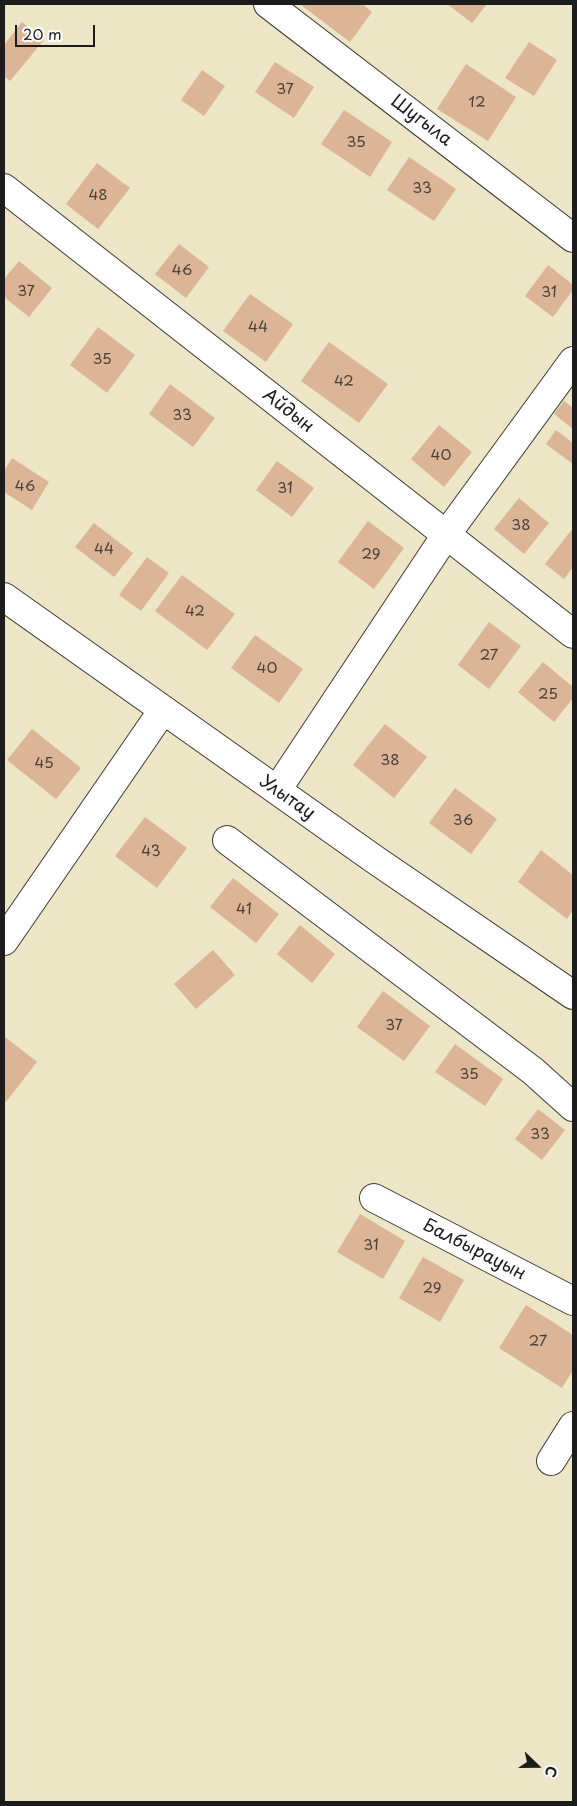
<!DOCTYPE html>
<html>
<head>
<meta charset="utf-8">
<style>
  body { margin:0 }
  #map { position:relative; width:577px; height:1806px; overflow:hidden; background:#ece5c6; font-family:"Playpen Sans",sans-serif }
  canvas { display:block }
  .frame { position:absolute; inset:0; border:5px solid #1c1c1c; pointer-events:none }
  .north { position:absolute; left:512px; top:1741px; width:50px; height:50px; -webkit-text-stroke:4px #fff; paint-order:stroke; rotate:112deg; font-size:14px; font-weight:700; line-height:20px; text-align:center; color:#1c1c1c }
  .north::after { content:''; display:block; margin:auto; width:18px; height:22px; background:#1c1c1c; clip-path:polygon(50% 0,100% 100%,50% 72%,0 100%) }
  .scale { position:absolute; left:15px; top:25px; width:80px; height:22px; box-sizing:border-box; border:2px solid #1c1c1c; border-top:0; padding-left:6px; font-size:15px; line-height:18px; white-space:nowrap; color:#1c1c1c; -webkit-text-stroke:4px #fff; paint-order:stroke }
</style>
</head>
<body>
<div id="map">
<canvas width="577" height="1806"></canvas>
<div class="frame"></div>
<div class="north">С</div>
<div class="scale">20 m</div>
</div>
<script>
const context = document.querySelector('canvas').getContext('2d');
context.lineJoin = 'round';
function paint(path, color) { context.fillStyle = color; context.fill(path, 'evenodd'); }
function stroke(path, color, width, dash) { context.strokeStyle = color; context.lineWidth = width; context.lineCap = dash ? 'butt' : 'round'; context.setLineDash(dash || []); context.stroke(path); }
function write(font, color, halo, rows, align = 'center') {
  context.font = font + ' "Playpen Sans",sans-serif'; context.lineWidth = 5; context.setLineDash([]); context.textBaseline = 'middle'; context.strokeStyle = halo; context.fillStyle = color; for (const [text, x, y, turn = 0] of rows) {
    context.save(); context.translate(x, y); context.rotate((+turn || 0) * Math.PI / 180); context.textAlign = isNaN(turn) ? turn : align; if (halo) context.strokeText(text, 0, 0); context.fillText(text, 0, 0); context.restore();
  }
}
const building = new Path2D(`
  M302 4H362L372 12 350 42 301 5Z
  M447 4H487L472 23Z
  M22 22 44 40 10 81 4 76V45Z
  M529 42 557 60 534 96 505 78Z
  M275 62 314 87 294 118 255 92Z
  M466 64 516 97 488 141 437 109Z
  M202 70 225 86 204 116 181 100Z
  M344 110 392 142 370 177 321 144Z
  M409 157 456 189 434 221 387 190Z
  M97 163 130 188 98 229 66 204Z
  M179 244 209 267 186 298 155 274Z
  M19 261 52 288 29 317 4 297V279Z
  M548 265 573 285V290L553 317 525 296Z
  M250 294 293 324 266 362 223 331Z
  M98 327 135 355 107 393 70 365Z
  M329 342 388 384 359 423 301 381Z
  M170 384 215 418 193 447 149 414Z
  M564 401 573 408V429L554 414Z
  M439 425 472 452 444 487 411 459Z
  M556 430 573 443V464L546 444Z
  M12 458 49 482 32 510 4 492V471Z
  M277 461 314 488 292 517 256 490Z
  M519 498 549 523 524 554 494 529Z
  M368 521 404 548 374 589 338 562Z
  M94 523 133 553 114 577 75 547Z
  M573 528V567L564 579 545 564Z
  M147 557 169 573 141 611 119 595Z
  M182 575 235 614 207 650 155 611Z
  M489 622 521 646 489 689 458 665Z
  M255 635 303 669 279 703 231 668Z
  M543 662 573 687V698L554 722 518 692Z
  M385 724 427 757 394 798 353 765Z
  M32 729 81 768 56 799 7 760Z
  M455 788 497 819 471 854 429 823Z
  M145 817 187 848 157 888 115 856Z
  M541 850 573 875V910L567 919 518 882Z
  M233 878 279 914 256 943 210 907Z
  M300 925 335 954 312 983 277 954Z
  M213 950 235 975 196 1009 174 984Z
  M383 991 430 1026 404 1061 357 1027Z
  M4 1036 37 1062 6 1102 4 1100Z
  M455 1044 503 1079 485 1106 435 1072Z
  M538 1109 565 1130 542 1160 515 1139Z
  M360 1214 405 1241 383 1279 337 1252Z
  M423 1257 464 1280 440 1322 399 1298Z
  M526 1305 573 1335V1370L562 1388 499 1348Z`);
const minor = new Path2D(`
  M268 4 573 238
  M4 188 573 634
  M4 597 374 859 573 995
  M277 790 446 535 573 361
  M227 840 533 1071 573 1107
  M4 941 163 710
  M374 1198 573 1301
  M551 1461 573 1426`);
const numberNames = [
  ["37",285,90],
  ["12",477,103],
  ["35",356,143],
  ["33",422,189],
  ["48",98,196],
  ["46",182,271],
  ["37",26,292],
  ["31",549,293],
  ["44",258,328],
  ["35",102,360],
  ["42",344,382],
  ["33",182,416],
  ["40",441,456],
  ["46",25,487],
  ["31",285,489],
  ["38",521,526],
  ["44",104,550],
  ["29",371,555],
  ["42",195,612],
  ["27",489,656],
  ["40",267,669],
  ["25",548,695],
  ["38",390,761],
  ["45",44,764],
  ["36",463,821],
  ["43",151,852],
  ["41",244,910],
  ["37",394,1026],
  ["35",469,1075],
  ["33",540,1135],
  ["31",371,1246],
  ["29",432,1289],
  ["27",538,1342]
];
const streetNames = [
  ["Шугыла",421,121,37],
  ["Айдын",288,411,38],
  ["Улытау",287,798,35],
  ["Балбырауын",474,1250,27]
];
paint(building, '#dbb596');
stroke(minor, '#3b3a36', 30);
stroke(minor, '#fff', 28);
write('15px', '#4c423a', null, numberNames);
write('18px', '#1c1c1c', '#fff', streetNames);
</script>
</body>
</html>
